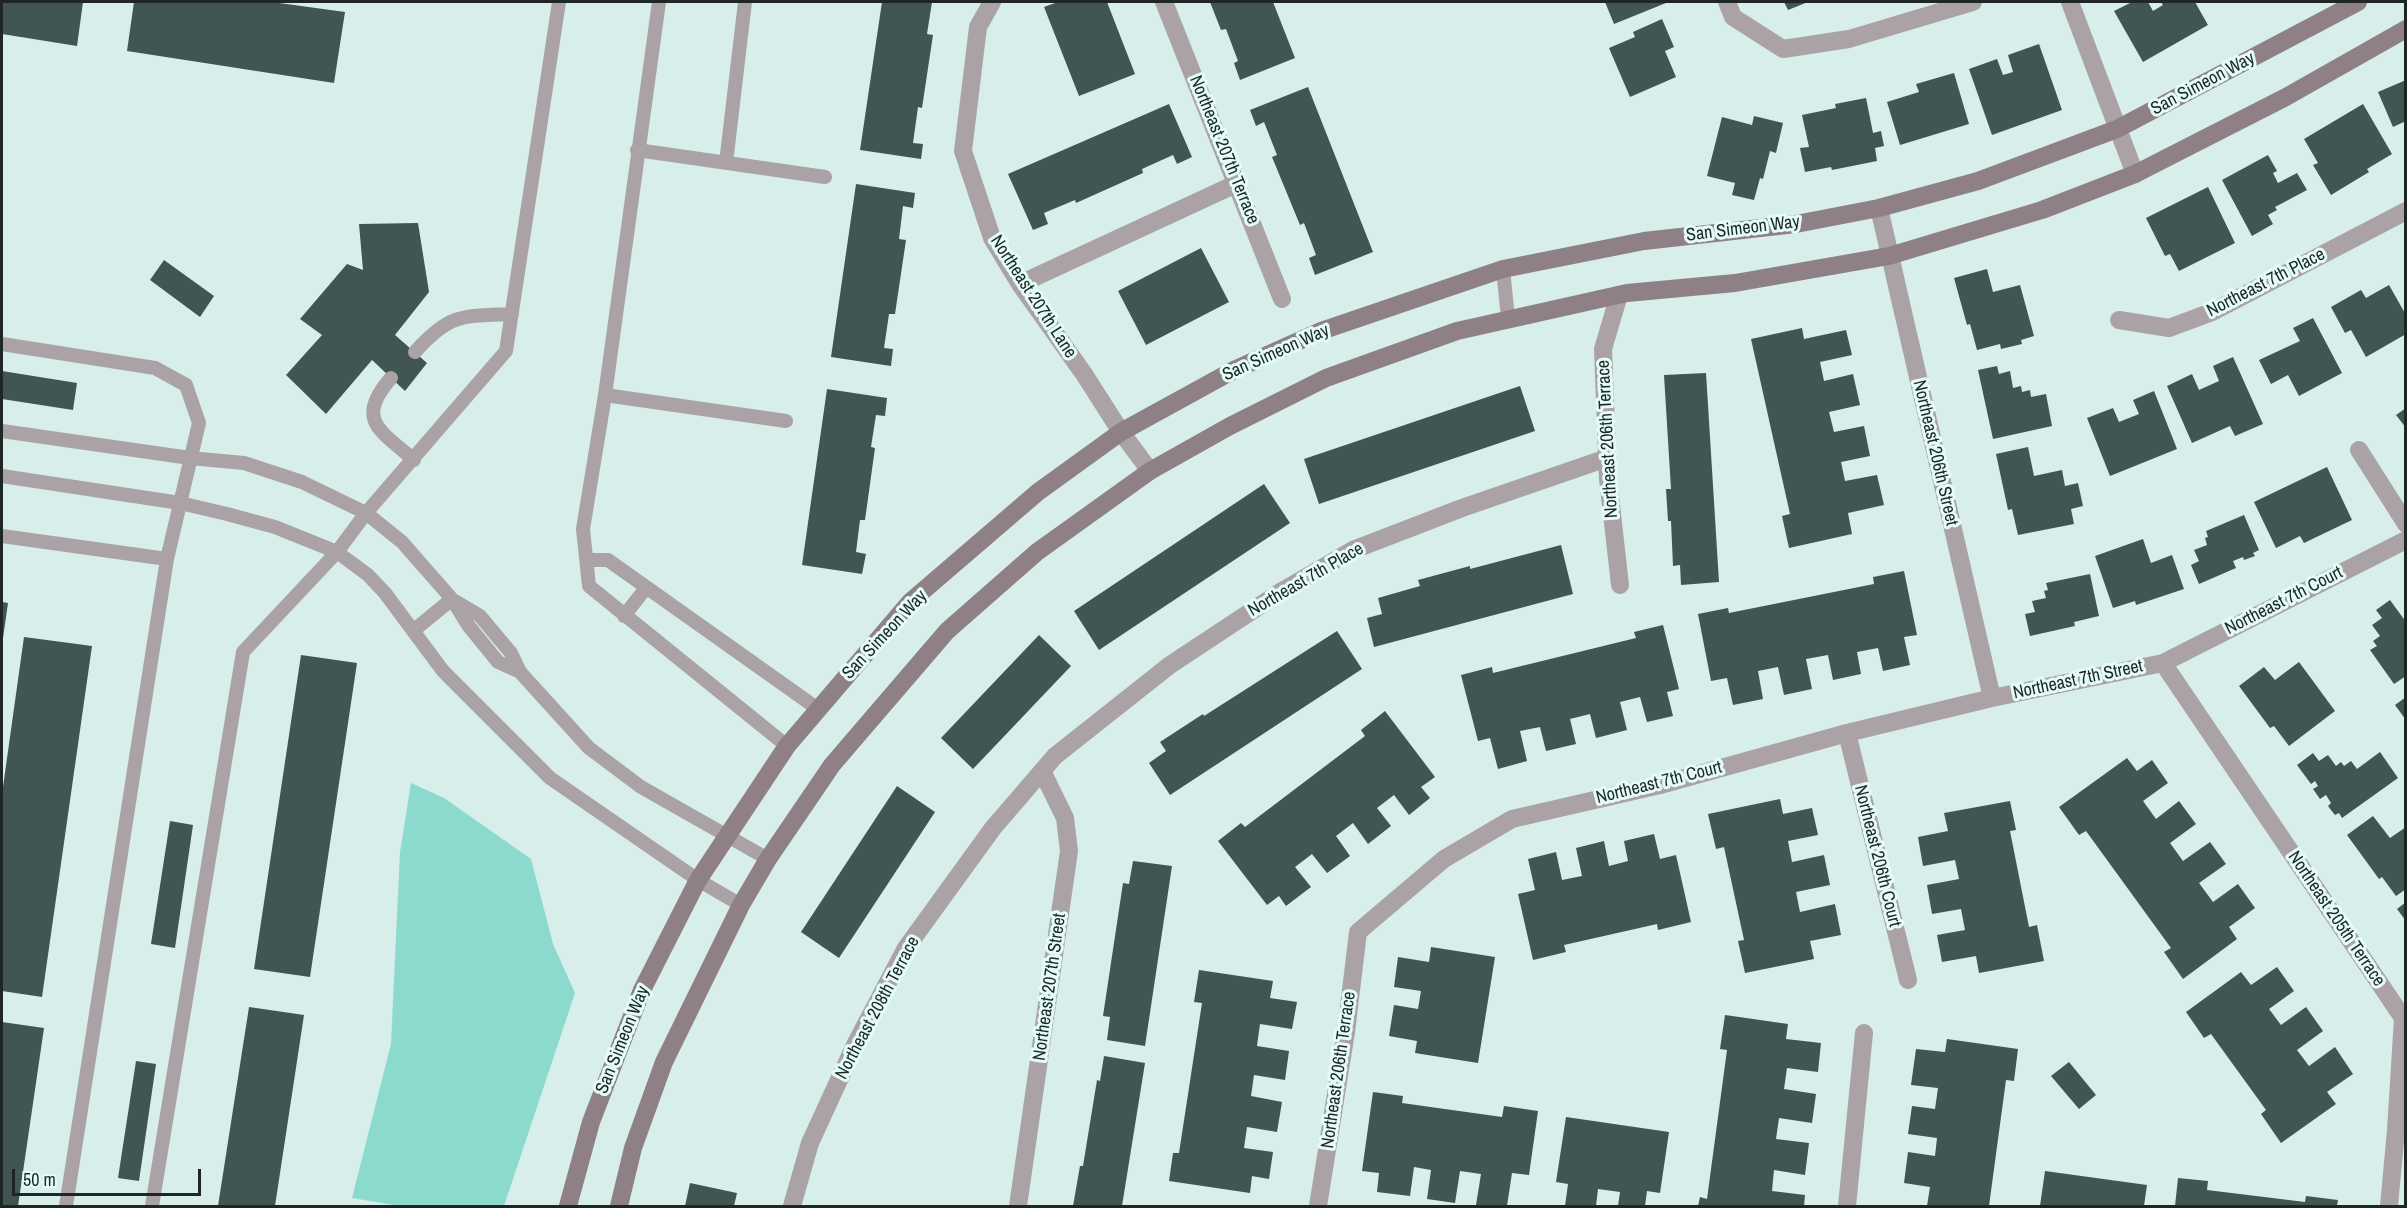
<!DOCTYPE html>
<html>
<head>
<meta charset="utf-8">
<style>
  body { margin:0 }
  #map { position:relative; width:2407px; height:1208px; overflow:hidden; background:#d7eeea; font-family:"Archivo Narrow",sans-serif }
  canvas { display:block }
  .frame { position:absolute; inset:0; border:3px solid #1f2726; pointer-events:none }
  .scale { position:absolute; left:12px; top:1169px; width:189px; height:27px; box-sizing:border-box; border:3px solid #1f2726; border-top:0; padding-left:8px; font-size:18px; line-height:21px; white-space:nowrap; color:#1f2726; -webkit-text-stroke:4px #e4fcf7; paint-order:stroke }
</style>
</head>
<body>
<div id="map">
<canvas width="2407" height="1208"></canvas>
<div class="frame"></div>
<div class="scale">50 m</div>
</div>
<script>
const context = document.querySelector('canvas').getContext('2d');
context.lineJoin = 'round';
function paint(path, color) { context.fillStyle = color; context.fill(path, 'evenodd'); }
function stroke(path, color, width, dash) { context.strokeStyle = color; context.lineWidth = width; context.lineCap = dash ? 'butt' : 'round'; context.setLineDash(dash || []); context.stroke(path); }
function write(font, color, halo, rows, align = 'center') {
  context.font = font + ' "Archivo Narrow",sans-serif'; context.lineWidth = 6; context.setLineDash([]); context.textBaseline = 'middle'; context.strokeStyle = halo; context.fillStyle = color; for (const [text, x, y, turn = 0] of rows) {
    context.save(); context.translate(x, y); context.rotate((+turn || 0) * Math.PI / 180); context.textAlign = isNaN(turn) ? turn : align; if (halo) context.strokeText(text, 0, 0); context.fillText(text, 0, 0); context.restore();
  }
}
const water = new Path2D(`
  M411 783 444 798 531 859 553 944 575 993 504 1206H400L352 1198 391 1044 400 852Z`);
const building = new Path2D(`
  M2 2H83L77 46 2 34Z
  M134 2H272L345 12 334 83 127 51Z
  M882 2H932L927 34 933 35 922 108 918 107 913 143 923 144 921 159 860 150Z
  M1058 2H1107L1135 74 1079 96 1044 7Z
  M1210 2H1273L1295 58 1240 80 1234 63 1238 61 1226 29 1221 30Z
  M1605 2H1665L1666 3 1614 24Z
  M1784 2H1808L1788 10Z
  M2132 2H2148L2153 11 2163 5 2161 2H2195L2208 25 2143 62 2114 11Z
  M1662 19 1674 47 1665 51 1676 77 1630 97 1609 48 1635 37 1633 32Z
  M2039 44 2062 110 1992 135 1969 69 1997 59 2003 75 2013 72 2008 55Z
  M1954 73 1969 124 1900 145 1887 102 1919 92 1916 84Z
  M2406 80V121L2393 127 2378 92Z
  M1308 87 1373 252 1315 275 1309 258 1316 255 1304 223 1300 225 1272 157 1277 155 1264 122 1256 126 1250 110Z
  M1866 98 1873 133 1881 131 1884 146 1875 148 1877 161 1832 170 1831 167 1805 172 1800 148 1809 147 1802 115 1836 108 1835 104Z
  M1169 104 1192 157 1177 164 1173 155 1142 169 1143 173 1076 203 1075 200 1044 213 1048 224 1033 230 1008 174Z
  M2363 104 2392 154 2367 169 2369 172 2331 195 2313 165 2318 163 2304 139Z
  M1754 116 1783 123 1776 153 1770 151 1763 179 1760 178 1754 200 1732 195 1735 183 1707 176 1722 117 1752 125Z
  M2268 155 2277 171 2273 173 2278 183 2297 173 2307 190 2275 207 2277 210 2268 215 2273 224 2252 236 2222 180Z
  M856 184 915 193 913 208 903 206 899 239 906 240 895 314H889L884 348 893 349 891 366 831 357Z
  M2208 187 2235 243 2179 271 2170 254 2165 256 2146 218Z
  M418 223 429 292 395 335 427 363 405 391 372 360 326 414 286 375 322 335 300 319 347 264 363 270 359 224Z
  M1201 248 1229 302 1146 345 1118 291Z
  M164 260 214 296 200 317 150 280Z
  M1987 269 1993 292 2020 285 2034 336 2021 340 2022 344 2001 349 2000 344 1977 350 1970 324 1967 325 1954 278Z
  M2389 285 2406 315V334L2366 357 2351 330 2345 333 2331 307 2361 290 2366 298Z
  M2313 318 2342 373 2299 396 2288 375 2271 384 2259 360 2300 341 2293 328Z
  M1802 328 1804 339 1846 330 1852 355 1820 362 1824 381 1853 374 1860 405 1829 412 1834 432 1864 426 1870 456 1841 462 1845 481 1877 475 1884 505 1848 513 1852 534 1789 548 1782 516 1790 514 1751 339Z
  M2233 357 2263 424 2235 436 2230 426 2192 443 2167 386 2192 374 2199 390 2219 381 2213 366Z
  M1997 366 1999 374 2010 371 2013 388 2021 386 2022 392 2030 390 2031 397 2046 394 2052 426 1993 439 1978 370Z
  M2 371 77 383 73 410 2 399Z
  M1706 373 1719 582 1681 585 1680 565 1673 566 1671 521H1668L1666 489H1671L1664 375Z
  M1520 386 1535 431 1319 504 1304 459Z
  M827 389 887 398 885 416 876 415 871 447 875 448 865 520H860L856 552 866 554 862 574 802 565Z
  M2154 391 2177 449 2110 476 2087 418 2113 408 2119 422 2139 414 2133 400Z
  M2406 408V428L2396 415Z
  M2028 447 2034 476 2062 470 2065 486 2078 483 2083 506 2071 509 2074 524 2018 535 2012 509 2008 510 1996 454Z
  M2327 467 2352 520 2304 543 2300 536 2276 548 2254 502Z
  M1264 484 1290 523 1099 650 1074 611Z
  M2244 515 2259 550 2253 553 2255 556 2244 560 2243 557 2233 561 2236 568 2199 584 2191 565 2199 561 2194 550 2207 545 2205 538 2208 537 2206 531Z
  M2143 539 2151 563 2172 555 2184 589 2136 605 2135 601 2113 608 2095 556Z
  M1561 545 1573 594 1374 647 1367 618 1382 614 1378 598 1420 586 1418 580 1470 566V569Z
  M1904 571 1917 635 1904 637 1910 665 1883 671 1878 648 1857 652 1861 674 1833 680 1828 655 1806 659 1812 689 1784 695 1778 667 1758 671 1763 699 1733 705 1727 678 1711 681 1698 614 1728 608 1729 613 1874 584 1873 577Z
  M2090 574 2099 616 2074 622 2075 626 2030 636 2025 614 2035 612 2032 601 2046 598 2044 591 2048 590 2046 583Z
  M2390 600 2406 622V676L2394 684 2370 650 2377 646 2373 641 2380 636 2372 625 2382 618 2376 610Z
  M2 602 8 603 3 638H2Z
  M1663 625 1679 689 1667 692 1673 716 1647 722 1640 697 1620 702 1627 730 1596 738 1590 714 1570 719 1576 744 1546 751 1540 727 1520 731 1527 761 1498 769 1490 738 1478 741 1461 675 1492 667 1493 673 1636 638 1634 632Z
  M1337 631 1362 669 1170 795 1149 763 1166 751 1160 742 1203 714 1204 716Z
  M1039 635 1071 666 973 769 941 738Z
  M24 637 92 646 42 997 2 991V794Z
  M301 655 357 663 310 977 254 969Z
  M2299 662 2335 711 2289 746 2274 726 2270 728 2239 686 2264 667 2275 680Z
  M2406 697V720L2395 705Z
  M1385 711 1435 777 1421 787 1430 798 1409 815 1394 795 1377 808 1391 826 1368 844 1353 823 1336 836 1350 856 1327 873 1312 854 1295 867 1311 887 1286 906 1279 896 1267 905 1218 841 1241 823 1245 827 1365 736 1361 730Z
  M2380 752 2398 778 2342 818 2339 813 2335 815 2331 810 2328 806 2331 803 2326 795 2320 799 2313 789 2318 786 2315 781 2311 784 2297 765 2313 753 2319 761 2328 755 2336 766 2341 762 2344 766 2351 761 2357 769Z
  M2127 758 2137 771 2152 760 2168 783 2143 801 2156 819 2179 801 2196 824 2170 843 2183 861 2210 842 2226 864 2199 883 2213 902 2238 884 2255 908 2229 927 2237 939 2183 979 2164 952 2171 948 2086 831 2079 835 2059 807Z
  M897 786 935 812 839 958 801 932Z
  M1780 799 1783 814 1812 808 1818 835 1788 841 1792 862 1824 855 1830 885 1796 892 1800 912 1835 904 1841 935 1810 941 1814 959 1745 973 1738 941 1744 940 1724 847 1716 849 1708 814Z
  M2010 801 2016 830 2010 831 2029 927 2037 925 2044 961 1979 973 1976 956 1942 962 1937 935 1965 930 1961 909 1932 914 1927 885 1959 879 1955 860 1923 866 1918 837 1948 831 1944 813Z
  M2373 816 2390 838 2406 827V889L2396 896 2382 877 2379 879 2347 835Z
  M170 821 193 825 175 948 151 944Z
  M1654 834 1660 859 1676 855 1691 922 1658 930 1657 924 1564 945 1566 952 1533 960 1518 894 1535 890 1528 859 1556 852 1562 880 1582 876 1576 848 1604 841 1609 866 1628 861 1624 841Z
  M1133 861 1172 866 1145 1046 1107 1040 1110 1017 1103 1016 1123 883 1129 884Z
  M2406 902V921L2397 909Z
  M1431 947 1495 957 1478 1063 1415 1053 1417 1041 1389 1036 1394 1005 1418 1009 1421 991 1394 987 1398 957 1429 962Z
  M2277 967 2294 991 2269 1009 2281 1025 2306 1007 2323 1031 2297 1050 2309 1066 2335 1047 2353 1074 2327 1092 2336 1104 2281 1143 2261 1114 2266 1110 2211 1034 2204 1038 2186 1012 2241 972 2251 985Z
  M1199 970 1273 981 1270 998 1297 1002 1292 1029 1260 1024 1257 1046 1289 1051 1285 1080 1254 1075 1251 1096 1282 1102 1277 1132 1247 1127 1244 1148 1273 1152 1269 1179 1252 1176 1250 1193 1169 1181 1173 1153H1179L1202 1003 1194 1002Z
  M249 1007 304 1015 275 1206H218Z
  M1725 1015 1788 1024 1786 1039 1821 1043 1818 1072 1787 1068 1784 1089 1816 1094 1812 1123 1779 1118 1776 1139 1809 1143 1805 1175 1774 1170 1772 1191 1805 1195 1804 1206H1698L1700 1197 1707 1199 1727 1050 1720 1049Z
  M2 1022 44 1028 18 1206H2Z
  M1947 1039 2018 1049 2014 1081 2006 1080 1989 1206H1927L1930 1187 1904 1183 1908 1152 1935 1156 1937 1138 1908 1134 1912 1106 1935 1109 1938 1088 1911 1085 1916 1049 1945 1052Z
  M1104 1056 1145 1063 1122 1206H1073L1080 1166H1083L1097 1080 1100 1081Z
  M136 1061 156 1064 139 1181 118 1178Z
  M2069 1062 2096 1095 2079 1109 2051 1076Z
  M1373 1092 1403 1096 1402 1103 1502 1117 1504 1106 1538 1111 1529 1175 1512 1173 1507 1206 1476 1205 1481 1174 1460 1171 1455 1203 1427 1199 1431 1170 1414 1167 1410 1196 1377 1192 1379 1173 1362 1171Z
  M1566 1117 1669 1132 1660 1193 1647 1191 1645 1206H1618L1620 1192 1598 1189 1596 1206H1565L1568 1184 1556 1182Z
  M2045 1171 2147 1185 2144 1206H2040Z
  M2178 1178 2208 1181 2207 1190 2305 1202 2306 1196 2338 1200 2337 1206H2175Z
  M690 1183 737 1193 734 1206H685Z`);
const lane = new Path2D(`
  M659 2 605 395 583 529 589 586 787 746
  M637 150 825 177
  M726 163 745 2
  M1503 269 1508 318
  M2 344 155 368 186 385 199 423 167 559 66 1206
  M415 352C450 313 462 316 512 314
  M391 378C354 420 381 431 414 460
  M605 395 786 421
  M2 431 190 458 244 463 302 482 366 513 402 542 452 599 468 625 498 662 520 672
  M2 476 180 503 227 514 275 527 337 552 368 575 385 593 443 671 550 778 698 880 741 905
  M2 536 167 559
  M588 560H608L818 709
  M453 600 480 616 511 653 520 672 589 748 641 787 768 859
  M624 616 646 588
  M413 631 452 599
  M152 1206 243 652 337 552 366 513 506 351 559 2`);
const street = new Path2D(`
  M992 2 978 27 963 151 992 238 1020 284 1084 374 1121 432 1150 471
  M1164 2 1282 299
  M1727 2 1733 17 1783 49 1849 39 1973 2
  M2070 2 2135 174
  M1879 208 1992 698
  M1020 284 1238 183
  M1619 295 1603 349 1608 479 1620 585
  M2119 320 2169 328 2212 312 2406 211
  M2359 450 2406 524
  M2163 663 2403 1018 2396 1130 2389 1206
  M1847 733 1908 980
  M792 1206 810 1143 855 1045 906 948 993 828 1055 756 1170 665 1282 591 1353 550 1462 508 1607 458
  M1018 1206 1069 851 1065 818 1042 771
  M1318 1206 1346 1032 1358 932 1444 859 1512 819 1660 785 1847 733 1992 698 2163 663 2406 540
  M1847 1206 1864 1033`);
const secondary = new Path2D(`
  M568 1206 591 1122 642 990 698 880 787 746 910 602 1038 492 1121 432 1234 370 1321 331 1503 269 1644 241 1796 224 1879 208 1978 181 2117 129 2358 2
  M619 1206 633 1148 664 1062 741 905 768 859 832 765 947 631 1037 552 1150 471 1230 426 1326 378 1457 331 1627 293 1735 283 1889 256 2042 210 2135 174 2286 97 2406 29`);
const streetNames = [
  ["San Simeon Way",2203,84,-28],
  ["Northeast 207th Terrace",1224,150,68],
  ["San Simeon Way",1743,229,-7],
  ["Northeast 7th Place",2266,283,-27],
  ["Northeast 207th Lane",1033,297,57],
  ["San Simeon Way",1276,353,-24],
  ["Northeast 206th Terrace",1608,439,-93],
  ["Northeast 206th Street",1935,453,77],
  ["Northeast 7th Place",1306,580,-30],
  ["Northeast 7th Court",2284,601,-27],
  ["San Simeon Way",885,635,-47],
  ["Northeast 7th Street",2078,680,-12],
  ["Northeast 7th Court",1659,783,-14],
  ["Northeast 206th Court",1877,856,76],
  ["Northeast 205th Terrace",2336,919,56],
  ["Northeast 207th Street",1050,987,-82],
  ["Northeast 208th Terrace",878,1008,-62],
  ["San Simeon Way",623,1040,-68],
  ["Northeast 206th Terrace",1339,1070,-82]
];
paint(water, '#8bdacd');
paint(building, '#415552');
stroke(lane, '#aba2a6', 14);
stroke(street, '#aba2a6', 18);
stroke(secondary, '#8e8085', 18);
write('18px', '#1f2726', '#e4fcf7', streetNames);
</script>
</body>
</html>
